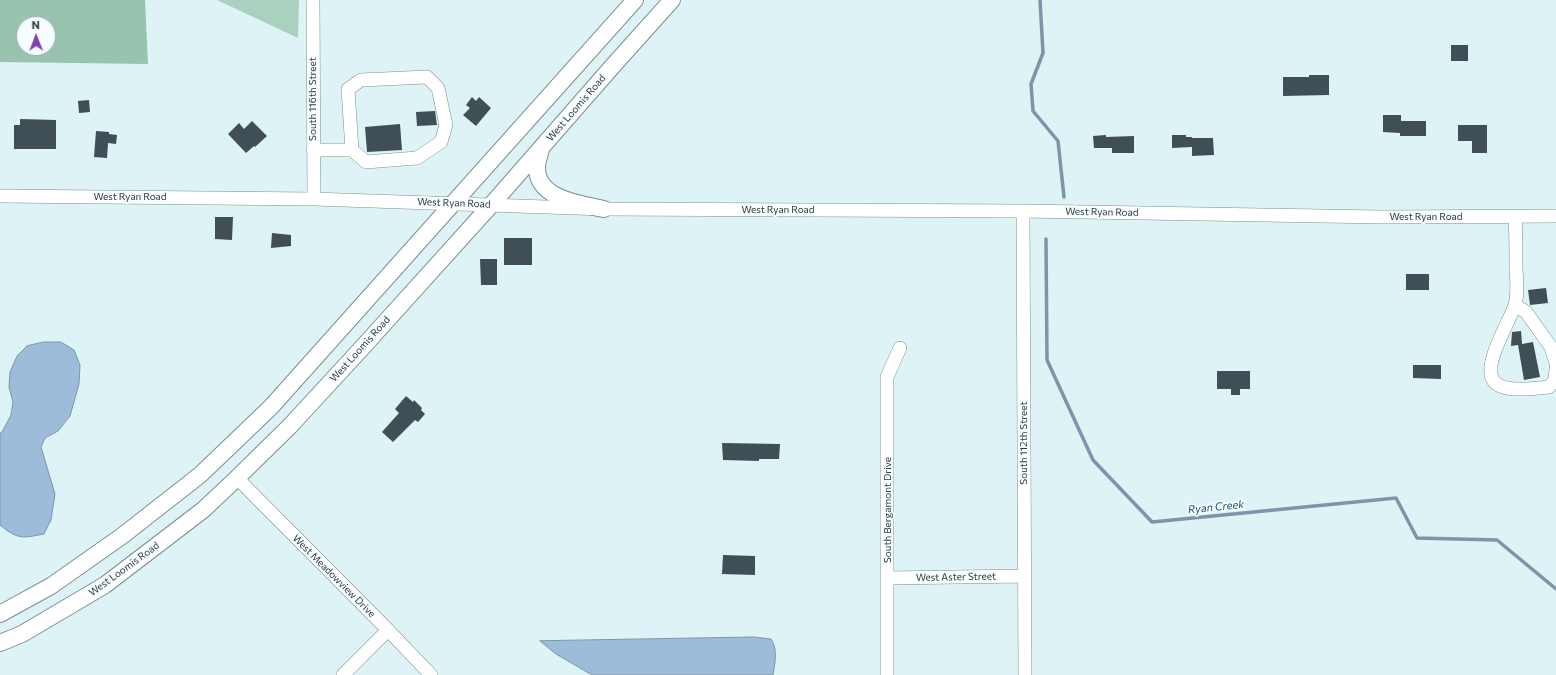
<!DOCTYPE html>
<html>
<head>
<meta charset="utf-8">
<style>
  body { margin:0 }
  #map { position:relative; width:1556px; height:675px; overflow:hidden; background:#def3f5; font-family:Commissioner,sans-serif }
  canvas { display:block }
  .north { position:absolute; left:16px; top:16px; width:40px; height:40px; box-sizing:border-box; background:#f5fdfe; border:1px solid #a7afb0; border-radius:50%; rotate:359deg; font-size:11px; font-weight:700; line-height:16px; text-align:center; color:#333b3c }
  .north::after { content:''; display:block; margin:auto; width:14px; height:18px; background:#8640b4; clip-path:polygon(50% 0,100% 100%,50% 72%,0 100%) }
</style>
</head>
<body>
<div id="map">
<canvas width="1556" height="675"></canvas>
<div class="north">N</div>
</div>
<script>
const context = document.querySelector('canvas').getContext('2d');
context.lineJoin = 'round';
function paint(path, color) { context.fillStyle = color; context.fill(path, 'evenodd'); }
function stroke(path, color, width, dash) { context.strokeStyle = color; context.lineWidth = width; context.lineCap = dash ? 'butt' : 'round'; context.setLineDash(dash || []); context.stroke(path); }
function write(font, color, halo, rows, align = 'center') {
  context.font = font + ' Commissioner,sans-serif'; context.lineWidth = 4; context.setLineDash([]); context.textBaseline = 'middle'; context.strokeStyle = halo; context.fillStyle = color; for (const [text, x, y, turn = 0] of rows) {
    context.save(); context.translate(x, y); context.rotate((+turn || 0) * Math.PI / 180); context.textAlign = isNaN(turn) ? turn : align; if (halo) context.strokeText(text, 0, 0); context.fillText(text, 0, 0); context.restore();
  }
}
const green = new Path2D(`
  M217 0H299L298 38Z`);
const forest = new Path2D(`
  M0 0H145L148 64 0 62ZM24 24H48V48H24Z`);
const water = new Path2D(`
  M44 342H61L74 350 80 365 79 384 70 416 58 431 45 438 41 447 55 494 51 520 44 534C23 538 18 540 0 525V433L2 432 11 415 13 402 9 387 10 372 17 356 27 346Z
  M754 637 771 639C778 649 775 663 773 675H592L556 654 540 641Z`);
const stream = new Path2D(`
  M1040 0 1043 53 1031 84 1033 111 1058 141 1064 197
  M1046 239 1047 360 1093 460 1152 522 1396 498 1417 538 1497 540 1556 589`);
const building = new Path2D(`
  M1451 45H1468V61H1451Z
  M1309 75H1329V95L1283 96V77H1309Z
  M472 97 476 101 479 97 491 108 476 126 463 115 470 108 466 105Z
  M89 100 90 112 79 113 78 101Z
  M435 111 437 125 417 126 416 112Z
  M1383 115H1401V121H1426V136H1400V133L1383 132Z
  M20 119 56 120V149H14V125H20Z
  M252 121 267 136 255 147 254 146 246 153 228 134 239 123 244 129Z
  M400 124 402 150 367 152 365 127Z
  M1458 125H1487V153H1472V141H1458Z
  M96 131 109 132V134L117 135 116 144 108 143 107 158 94 157Z
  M1106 135V137L1134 136V153H1112V148H1094L1093 136Z
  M1172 135H1186V137H1192V138H1213L1214 155 1192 156V147L1172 148Z
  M215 217H233L232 240 215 239Z
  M272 233 291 235V246L271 248Z
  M504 238H532V265H504Z
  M480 259H497V285H481Z
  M1406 274H1429V290H1406Z
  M1546 288 1548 303 1530 305 1528 290Z
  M1521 331 1522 344 1533 342 1540 377 1524 380 1518 345 1511 346 1512 332Z
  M1413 365H1441V379L1413 378Z
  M1217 371H1250V389H1240V395H1231V389H1217Z
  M406 396 413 402 414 400 422 408 421 410 425 414 418 422 415 420 393 442 382 432 399 413 395 409Z
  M722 443 780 444 779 459H759V461L723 460Z
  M723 555 755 556V575L722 574Z`);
const minor = new Path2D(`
  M313 0 314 199
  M313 150H352L366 162 417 158 441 142 446 125 438 88 427 77 361 80 348 89 352 150
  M0 196 314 199 604 209 1023 211 1382 217 1556 216
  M1023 211 1025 675
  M1515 217C1516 234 1516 251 1516 269 1517 281 1518 294 1515 305 1509 323 1483 363 1493 380 1501 394 1536 388 1549 387L1555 380 1556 369
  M1515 305 1526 312 1551 347 1556 363
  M237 478 388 630 431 675
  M888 578 1024 576
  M343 675 388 630
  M887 675V377L900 348`);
const major = new Path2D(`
  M541 149C540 155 537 161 537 167 536 199 581 204 604 209
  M0 614 51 586 122 536 200 475 271 407 635 0
  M0 643 22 634 105 585 203 510 237 478 290 426 361 349 492 204 611 68 672 0`);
const streetNames = [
  ["South 116th Street",313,99,-90],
  ["West Loomis Road",576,108,-49],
  ["West Ryan Road",130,197],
  ["West Ryan Road",454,203,2],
  ["West Ryan Road",778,210],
  ["West Ryan Road",1102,212,1],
  ["West Ryan Road",1426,217],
  ["West Loomis Road",360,349,-48],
  ["South 112th Street",1024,443,-90],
  ["South Bergamont Drive",888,510,-90],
  ["West Loomis Road",124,569,-36],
  ["West Meadowview Drive",334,576,45],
  ["West Aster Street",956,577,-1]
];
const waterNames = [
  ["Ryan Creek",1216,507,-6]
];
paint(green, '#aad1bd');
paint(forest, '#98c3ae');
paint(water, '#9cbcd9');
stroke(water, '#7c95aa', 1);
stroke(stream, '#7c95aa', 3.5);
paint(building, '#3f4f55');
stroke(minor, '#7c8f91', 14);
stroke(major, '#7c8f91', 18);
stroke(minor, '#fff', 13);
stroke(major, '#fff', 16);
write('10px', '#333b3c', '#f5fdfe', streetNames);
write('italic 11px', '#1f4f77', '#f5fdfe', waterNames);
</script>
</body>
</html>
